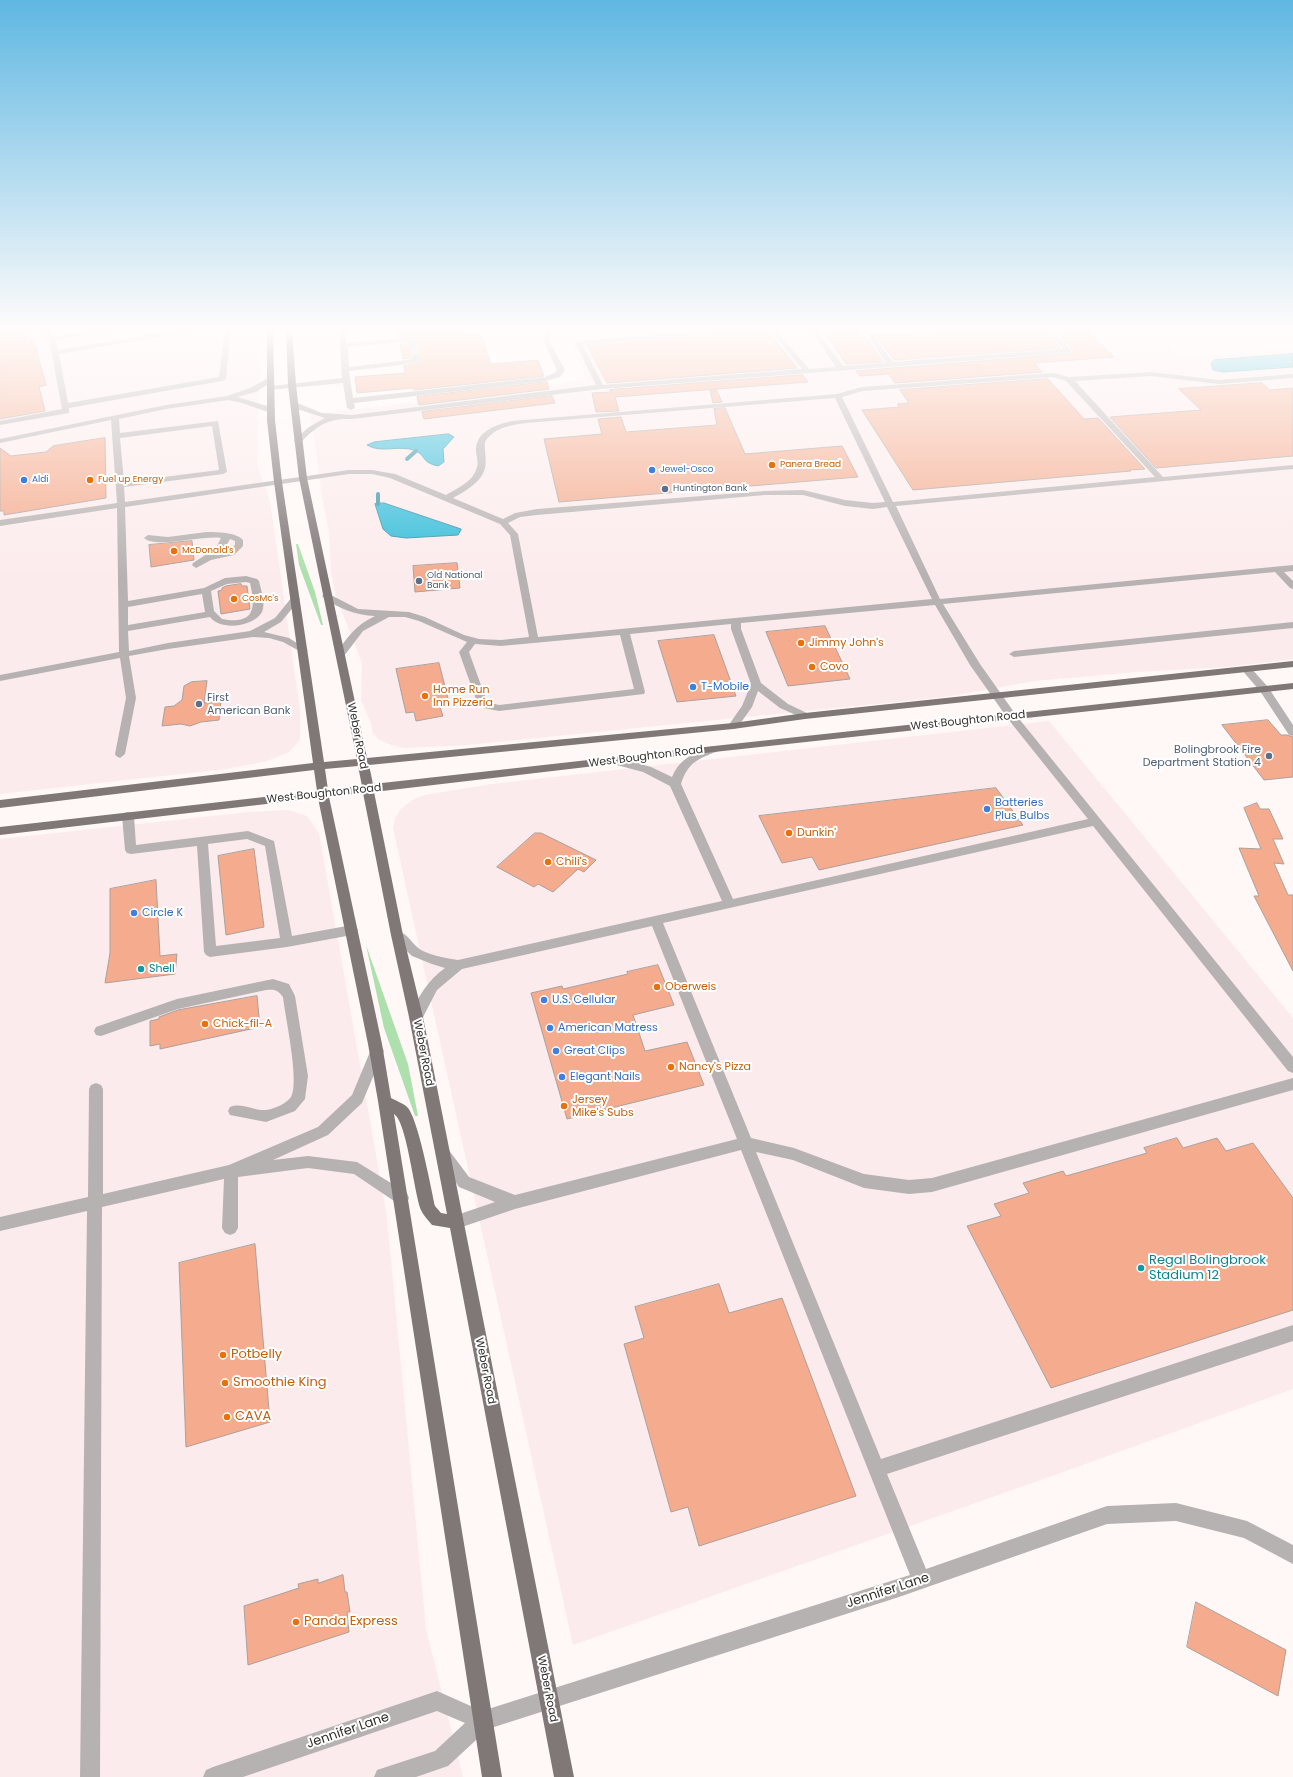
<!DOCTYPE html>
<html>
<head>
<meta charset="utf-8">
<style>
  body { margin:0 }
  canvas { display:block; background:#fff8f6 }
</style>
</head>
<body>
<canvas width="1293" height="1777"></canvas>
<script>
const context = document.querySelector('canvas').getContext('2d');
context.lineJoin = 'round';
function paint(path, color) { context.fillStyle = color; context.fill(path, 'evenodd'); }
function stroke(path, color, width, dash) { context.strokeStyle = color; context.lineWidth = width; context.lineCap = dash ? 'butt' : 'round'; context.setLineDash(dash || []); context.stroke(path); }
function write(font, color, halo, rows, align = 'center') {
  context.font = font + ' Poppins,sans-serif'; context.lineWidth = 4; context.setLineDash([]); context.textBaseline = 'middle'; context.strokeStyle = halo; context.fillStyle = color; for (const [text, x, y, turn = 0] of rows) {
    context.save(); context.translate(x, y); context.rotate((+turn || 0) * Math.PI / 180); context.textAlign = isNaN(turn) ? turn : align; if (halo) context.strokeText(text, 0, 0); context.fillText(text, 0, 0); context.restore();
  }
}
const commercial = new Path2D(`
  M0 329H261L257 464 270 501 300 710V740L289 752 267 761 226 769 0 794Z
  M578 329H1151L1181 357 1293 348V659L1226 667 1136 672 1034 681 945 697 468 745 405 748 391 745 378 739 373 733 371 723 361 700 362 663 336 596 331 572 329 532 322 497 314 438 310 415 587 380 569 340 572 337 581 335Z
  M1049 721 1293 1018V1389L1066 1471 573 1645 393 828 395 818 401 809 414 799 425 795 492 784Z
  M288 810 307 816 319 833 387 1217 426 1629 463 1777H0V839L250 812Z`);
const green = new Path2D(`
  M296 544H298L315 592 323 625H321L299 565Z
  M366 945 408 1064 418 1116H415L384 1028Z`);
const water = new Path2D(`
  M1293 354V367L1223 372 1213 370 1211 363 1214 360Z
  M449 434 454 437 443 449 444 462 438 466C421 462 427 457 416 451 401 444 381 454 367 445L374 442Z
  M384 503 461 529V530L458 535 406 538 391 536 383 529 375 504Z`);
const stream = new Path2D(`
  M407 459 416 451
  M378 494V504`);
const building = new Path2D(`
  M0 329H23L27 342 34 341 46 385 39 387 45 411 0 419Z
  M397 329H462L464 335 481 334 491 364 538 360 544 376 414 390 413 388 357 393 355 377 405 373 404 366 419 363 420 355 419 354 412 353 410 358 403 359 400 344H407L412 349 417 348 418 346 414 340 406 337H399Z
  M856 329 861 337H866L883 362 846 364 824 330Z
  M976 329H1043L1060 348 894 360 876 336Z
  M1053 329H1086L1114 357 1034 363 1042 372 895 383 889 374 860 376 856 371 1068 354 1073 352V350Z
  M768 331 797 368 607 383 587 345Z
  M803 375 808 382 615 397 619 411 596 412 592 393 611 392 610 390Z
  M1048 379 1084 419 1098 418 1145 469 1130 470 1131 471 913 490 862 410 900 407 897 404 909 403 900 390Z
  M547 382 549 389 419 405 417 397Z
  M1262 383 1270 390 1293 388V456L1156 468 1110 417 1201 410 1179 389Z
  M716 389 722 402 713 403 710 391Z
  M552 396 555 403 424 419 422 412Z
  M725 408 745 454 842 446 858 477 559 502 544 439 602 434 598 419 621 417 626 432 717 425 714 409Z
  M105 438 106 498 4 515V511H0V448L11 456 46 452 53 446Z
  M192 541 194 560 151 567 149 545Z
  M457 563 460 588 415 592 413 566Z
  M241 584 242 586H247L250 609 221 614 218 591 222 590V588L226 586Z
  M825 626 850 679 788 686 766 632Z
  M714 635 736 696 677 702 658 641Z
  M439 663 450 706 440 707 443 716 416 721 414 712 406 713 396 669Z
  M207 681 204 703 221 701 219 720 201 722 190 726 181 724 162 726 165 707 174 706 182 700 184 686 191 682Z
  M1268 720 1281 735H1287L1293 737V777L1264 780 1222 725Z
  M996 788 1023 825 819 870 812 857 782 863 759 816Z
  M1257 803 1260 809H1269L1283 839H1273L1284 864 1274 863 1288 895H1293V971L1254 896H1259L1239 848 1261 849 1244 808Z
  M535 833H541L596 860 584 872 578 869 553 892 538 884 534 887 497 867Z
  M254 849 264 927 226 935 218 856Z
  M156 880 160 956 177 954 175 974 105 983 110 953V889Z
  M658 965 674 1005 633 1015 645 1051 687 1042 704 1085 567 1119 531 993 562 986 563 989 628 974 627 972Z
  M257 996 260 1027 160 1049V1044L150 1046V1021L159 1019V1017L178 1010Z
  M1177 1138 1183 1148 1217 1138 1226 1151 1253 1143 1293 1198V1310L1051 1388 967 1226 1001 1216 994 1204 1029 1193 1023 1183 1063 1171 1066 1176 1147 1153 1144 1148Z
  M255 1244 270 1422 186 1447 179 1263Z
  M719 1284 729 1313 782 1298 856 1496 699 1546 688 1507 671 1512 624 1344 644 1338 635 1307Z
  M343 1575 345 1592H347L350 1612H347L349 1632 248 1665 244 1606 299 1588 298 1584 318 1579V1583Z
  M1196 1602 1286 1650 1278 1696 1187 1647Z`);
const minorTunnel = new Path2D(`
  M414 347 415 355`);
const minor = new Path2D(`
  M44 329H50L54 337 103 329H117L114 331 56 340 58 350 184 329H198L195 331 59 354 68 403 219 377 225 329H231L226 379 222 381 69 408V413L0 425V421L62 409 49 339Z
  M339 329H345L347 343 405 338 413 341 417 347 412 348 408 343 404 342 348 347 349 367 408 360 411 359 413 354 419 355 418 362 409 364 349 371 353 398 545 377 554 373 557 370 543 340 546 329H552L549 340 565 370 560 377 546 381 354 403 355 408 351 410 347 408 343 383 268 390 267 388 271 386 342 378Z
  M733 329H761L758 331 582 344 603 385 802 369 769 329H775L809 369 836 367 810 329H816L843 366 886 363 863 329H869L893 362 1063 349 1044 329H1051L1072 351 1068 353 601 389 352 419C328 418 318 425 301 442H295L294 440 309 427 325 418 291 407V403H297L322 413 352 415 596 385 575 342 576 341Z
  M1151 372 1219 380 1293 374V378L1219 384 1151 376 1075 381 1163 477 1293 465V469L896 506 940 599 1293 565V571L1284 572 1293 581V589L1290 588 1275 572 943 604 980 664 1016 715 1293 1057V1073L1288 1071 1093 826 663 923 751 1138 794 1148 864 1174 909 1180 932 1178 1293 1078V1090L932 1192 909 1194 864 1188 793 1160 756 1152 881 1459 1293 1325V1341L887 1474 926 1569 1107 1506 1176 1503 1247 1521 1293 1545V1564L1244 1538 1176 1521 1107 1524 899 1597 488 1729 448 1766 416 1777H374L377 1770 435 1751 465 1723 437 1711 243 1777H203L206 1770 213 1767 437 1691 482 1711 910 1575 741 1150 515 1209 456 1229 451 1227 448 1222 451 1217 495 1202 459 1187 436 1154 438 1149 443 1148 448 1149 469 1177 515 1195 737 1139 652 926 462 969 437 990 421 1021 416 1022 411 1021 409 1017C418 997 427 981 445 968L432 964 412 956 393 938 391 935 393 932C405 928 411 944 421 950 432 956 446 958 458 960L722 901 670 786 643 772 613 764 612 761 617 757 651 767 672 777C678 762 688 756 702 750 708 748 712 745 718 747L719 749 718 751C698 759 688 762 681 784L733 899 1088 819 1008 719 970 665 935 605 741 623V629L761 683 788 704 809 714 810 716 805 719 780 708 758 691 752 707 737 728 733 729 728 726 742 706 751 684 731 629V624L630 634 645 692 644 694 499 711 484 708 477 702 459 652 467 642 419 621 405 617H389L363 631 344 656H338L336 654C347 637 356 625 375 616 355 615 340 609 324 598L322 596 324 594 327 593 358 609 409 612 425 617 464 635 479 639 501 640 529 637 510 535 500 524 390 478 372 474H349L125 507 128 601 204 588 225 578 246 576 257 579 259 581C261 590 266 603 262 612 254 627 220 631 210 617L128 631 129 651 168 643 250 631 275 618 292 597 295 596 300 599 281 622 264 632 289 638 308 650 303 653 283 642 269 638 253 637 168 649 129 656 136 698 125 754 120 758 116 756 115 754 126 698 120 658 0 681V675L119 652 117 508 0 526V520L117 503 111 420 0 443V439L166 405 227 396 250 388 270 377H273V381L256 392 237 397 274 408V412H268L242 403 228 400 166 409 119 419 120 433 218 421 227 472 223 474 124 487 125 502 349 470H372L395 474 446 495C456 489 472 482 476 470 479 464 477 458 476 452 475 431 496 425 512 421L837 394 862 387 1053 373 1069 377ZM1053 377 1066 381 1155 477 893 502 842 397 863 391ZM835 398 885 502 873 503 845 500 803 490 765 491 537 509 515 513 503 519 453 498C464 492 482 482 485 468 487 459 484 450 485 442 493 428 511 425 526 423ZM212 426 219 470 124 482 120 438ZM765 495H803L845 506 873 509 887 507 932 599 538 637 518 534 508 523 520 517 537 515ZM246 582 250 583C256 608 255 625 222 619L214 611 211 591 227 584ZM202 594 205 612 128 625V607ZM620 635 634 689 499 705 491 703 486 699 469 652 475 644 501 646Z
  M206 532C217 532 236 532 243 540V546L234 555 211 560 196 568 192 565 193 563 216 548 221 538C203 535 155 549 144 538L148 535 168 537ZM230 539 235 541V545L228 551 222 553Z
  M1293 622V628L1014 657 1009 654 1014 651Z
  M1246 666 1250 667 1268 687 1293 725V736L1289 735 1260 691 1241 669Z
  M128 812 132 813 134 816 136 845 248 831 274 841 292 936 352 925 356 927 358 930 356 933 352 935 287 947 210 957 206 955 204 952 197 846 131 854 127 853 125 850 122 816 124 813ZM247 839 265 846 280 938 216 946 208 844Z
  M273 979 289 984 295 996 308 1076 305 1099 295 1111 266 1122 230 1115 228 1111 230 1107C242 1102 254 1111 266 1110 274 1109 286 1104 291 1097 300 1083 285 1016 283 997 278 990 274 989 266 990L178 1009 101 1036 96 1035 94 1031 96 1027 177 999Z
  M377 1045 382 1047 384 1051 362 1103 328 1135 273 1160 308 1156 357 1162 407 1193 409 1198 407 1203 402 1205 397 1203 354 1174 308 1168 238 1177V1228L235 1233 230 1235 225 1233 222 1228 224 1179 102 1207 100 1777H80L87 1211 0 1231V1217L88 1197 89 1089 91 1085 96 1083 101 1085 103 1089V1194L229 1165 318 1127 352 1095 372 1047Z`);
const major = new Path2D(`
  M267 329H273L275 420 282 482 324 762 357 759 299 478 288 385 286 329H292L296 385 307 478 367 758 733 723 805 713 1293 661V667L805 719 733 729 369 765 373 784 714 746 1293 683V689L714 752 374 792 403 935 423 1017 574 1777H554L450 1228 432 1225C428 1220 423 1215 421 1210 414 1192 407 1122 394 1114L502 1777H482L378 1101 368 1044 318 798 0 835V827L317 791 314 770 0 808V800L313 763 274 482 267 420ZM358 766 362 786 328 790 325 769ZM363 793 391 935 409 1017 447 1214 441 1213 435 1206C431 1188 418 1117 407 1107 403 1103 396 1101 391 1098L382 1044 329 797Z`);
const markers = [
  [772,465,4,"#e8710a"],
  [652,470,4,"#3f7fe0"],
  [24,480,4,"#3f7fe0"],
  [90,480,4,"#e8710a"],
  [665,489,4,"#5c6f8a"],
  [174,551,4,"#e8710a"],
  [419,581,4,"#5c6f8a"],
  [234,599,4,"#e8710a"],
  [801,643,4,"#e8710a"],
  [812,667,4,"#e8710a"],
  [693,687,4,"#3f7fe0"],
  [425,696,4,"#e8710a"],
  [199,704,4,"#5c6f8a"],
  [1269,756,4,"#5c6f8a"],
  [987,809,4,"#3f7fe0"],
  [789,833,4,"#e8710a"],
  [548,862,4,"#e8710a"],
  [134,913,4,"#3f7fe0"],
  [141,969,4,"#0f9aa8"],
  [657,987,4,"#e8710a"],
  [544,1000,4,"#3f7fe0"],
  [205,1024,4,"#e8710a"],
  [550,1028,4,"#3f7fe0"],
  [556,1051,4,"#3f7fe0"],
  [671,1067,4,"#e8710a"],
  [562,1077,4,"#3f7fe0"],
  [564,1106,4,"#e8710a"],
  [1141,1268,4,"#0f9aa8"],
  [223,1355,4,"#e8710a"],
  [225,1383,4,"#e8710a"],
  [227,1417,4,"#e8710a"],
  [296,1622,4,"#e8710a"]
];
const farFoodnames = [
  ["Panera Bread",780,465],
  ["Fuel up Energy",98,480],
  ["McDonald's",182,551],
  ["CosMc's",242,599]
];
const farShopnames = [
  ["Jewel-Osco",660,470],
  ["Aldi",32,480]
];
const farServicenames = [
  ["Huntington Bank",673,489],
  ["Old National",427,576],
  ["Bank",427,586]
];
const foodNames = [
  ["Jimmy John's",809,643],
  ["Covo",820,667],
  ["Home Run",433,690],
  ["Inn Pizzeria",433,703],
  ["Dunkin'",797,833],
  ["Chili's",556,862],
  ["Oberweis",665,987],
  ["Chick-fil-A",213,1024],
  ["Nancy's Pizza",679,1067],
  ["Jersey",572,1100],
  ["Mike's Subs",572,1113]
];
const shopNames = [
  ["T-Mobile",701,687],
  ["Batteries",995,803],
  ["Plus Bulbs",995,816],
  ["Circle K",142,913],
  ["U.S. Cellular",552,1000],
  ["American Matress",558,1028],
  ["Great Clips",564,1051],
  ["Elegant Nails",570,1077]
];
const serviceNames = [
  ["First",207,698],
  ["American Bank",207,711],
  ["Bolingbrook Fire",1261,750,"right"],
  ["Department Station 4",1261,763,"right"]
];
const streetNames = [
  ["West Boughton Road",968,721,-6],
  ["Weber Road",357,736,79],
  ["West Boughton Road",646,757,-7],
  ["West Boughton Road",324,794,-6],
  ["Weber Road",423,1053,79],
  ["Weber Road",485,1371,79],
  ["Weber Road",547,1689,79]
];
const cultureNames = [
  ["Shell",149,969]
];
const nearCulturenames = [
  ["Regal Bolingbrook",1149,1261],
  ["Stadium 12",1149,1276]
];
const nearFoodnames = [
  ["Potbelly",231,1355],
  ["Smoothie King",233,1383],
  ["CAVA",235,1417],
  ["Panda Express",304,1622]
];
const nearStreetnames = [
  ["Jennifer Lane",888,1591,-18],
  ["Jennifer Lane",348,1731,-19]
];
paint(commercial, '#fcebec');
paint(green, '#ade0ad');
paint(water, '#33bcda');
stroke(water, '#3392a6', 1);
stroke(stream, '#3392a6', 4);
paint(building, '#f4ab8e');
stroke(building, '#aba19d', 1);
stroke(minorTunnel, '#d6d0ce', 8, [8, 4]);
paint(minor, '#b7b2b2');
paint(major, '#807777');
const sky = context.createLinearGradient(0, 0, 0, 578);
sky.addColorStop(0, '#5fb7e2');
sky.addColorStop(0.57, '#fffcfb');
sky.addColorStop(1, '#fffcfb00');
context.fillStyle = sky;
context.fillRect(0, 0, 1293, 578);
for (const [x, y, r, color] of markers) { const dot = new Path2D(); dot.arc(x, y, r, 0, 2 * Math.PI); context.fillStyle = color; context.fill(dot); stroke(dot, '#fff', 1.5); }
write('9px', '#c56008', '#fff', farFoodnames, 'left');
write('9px', '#366cbe', '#fff', farShopnames, 'left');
write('9px', '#4e5e75', '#fff', farServicenames, 'left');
write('11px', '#c56008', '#fff', foodNames, 'left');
write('11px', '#366cbe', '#fff', shopNames, 'left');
write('11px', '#4e5e75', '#fff', serviceNames, 'left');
write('11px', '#34302e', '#fff', streetNames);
write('11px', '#0d838f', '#fff', cultureNames, 'left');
write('13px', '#0d838f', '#fff', nearCulturenames, 'left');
write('13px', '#c56008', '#fff', nearFoodnames, 'left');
write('13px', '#34302e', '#fff', nearStreetnames);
</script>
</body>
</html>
